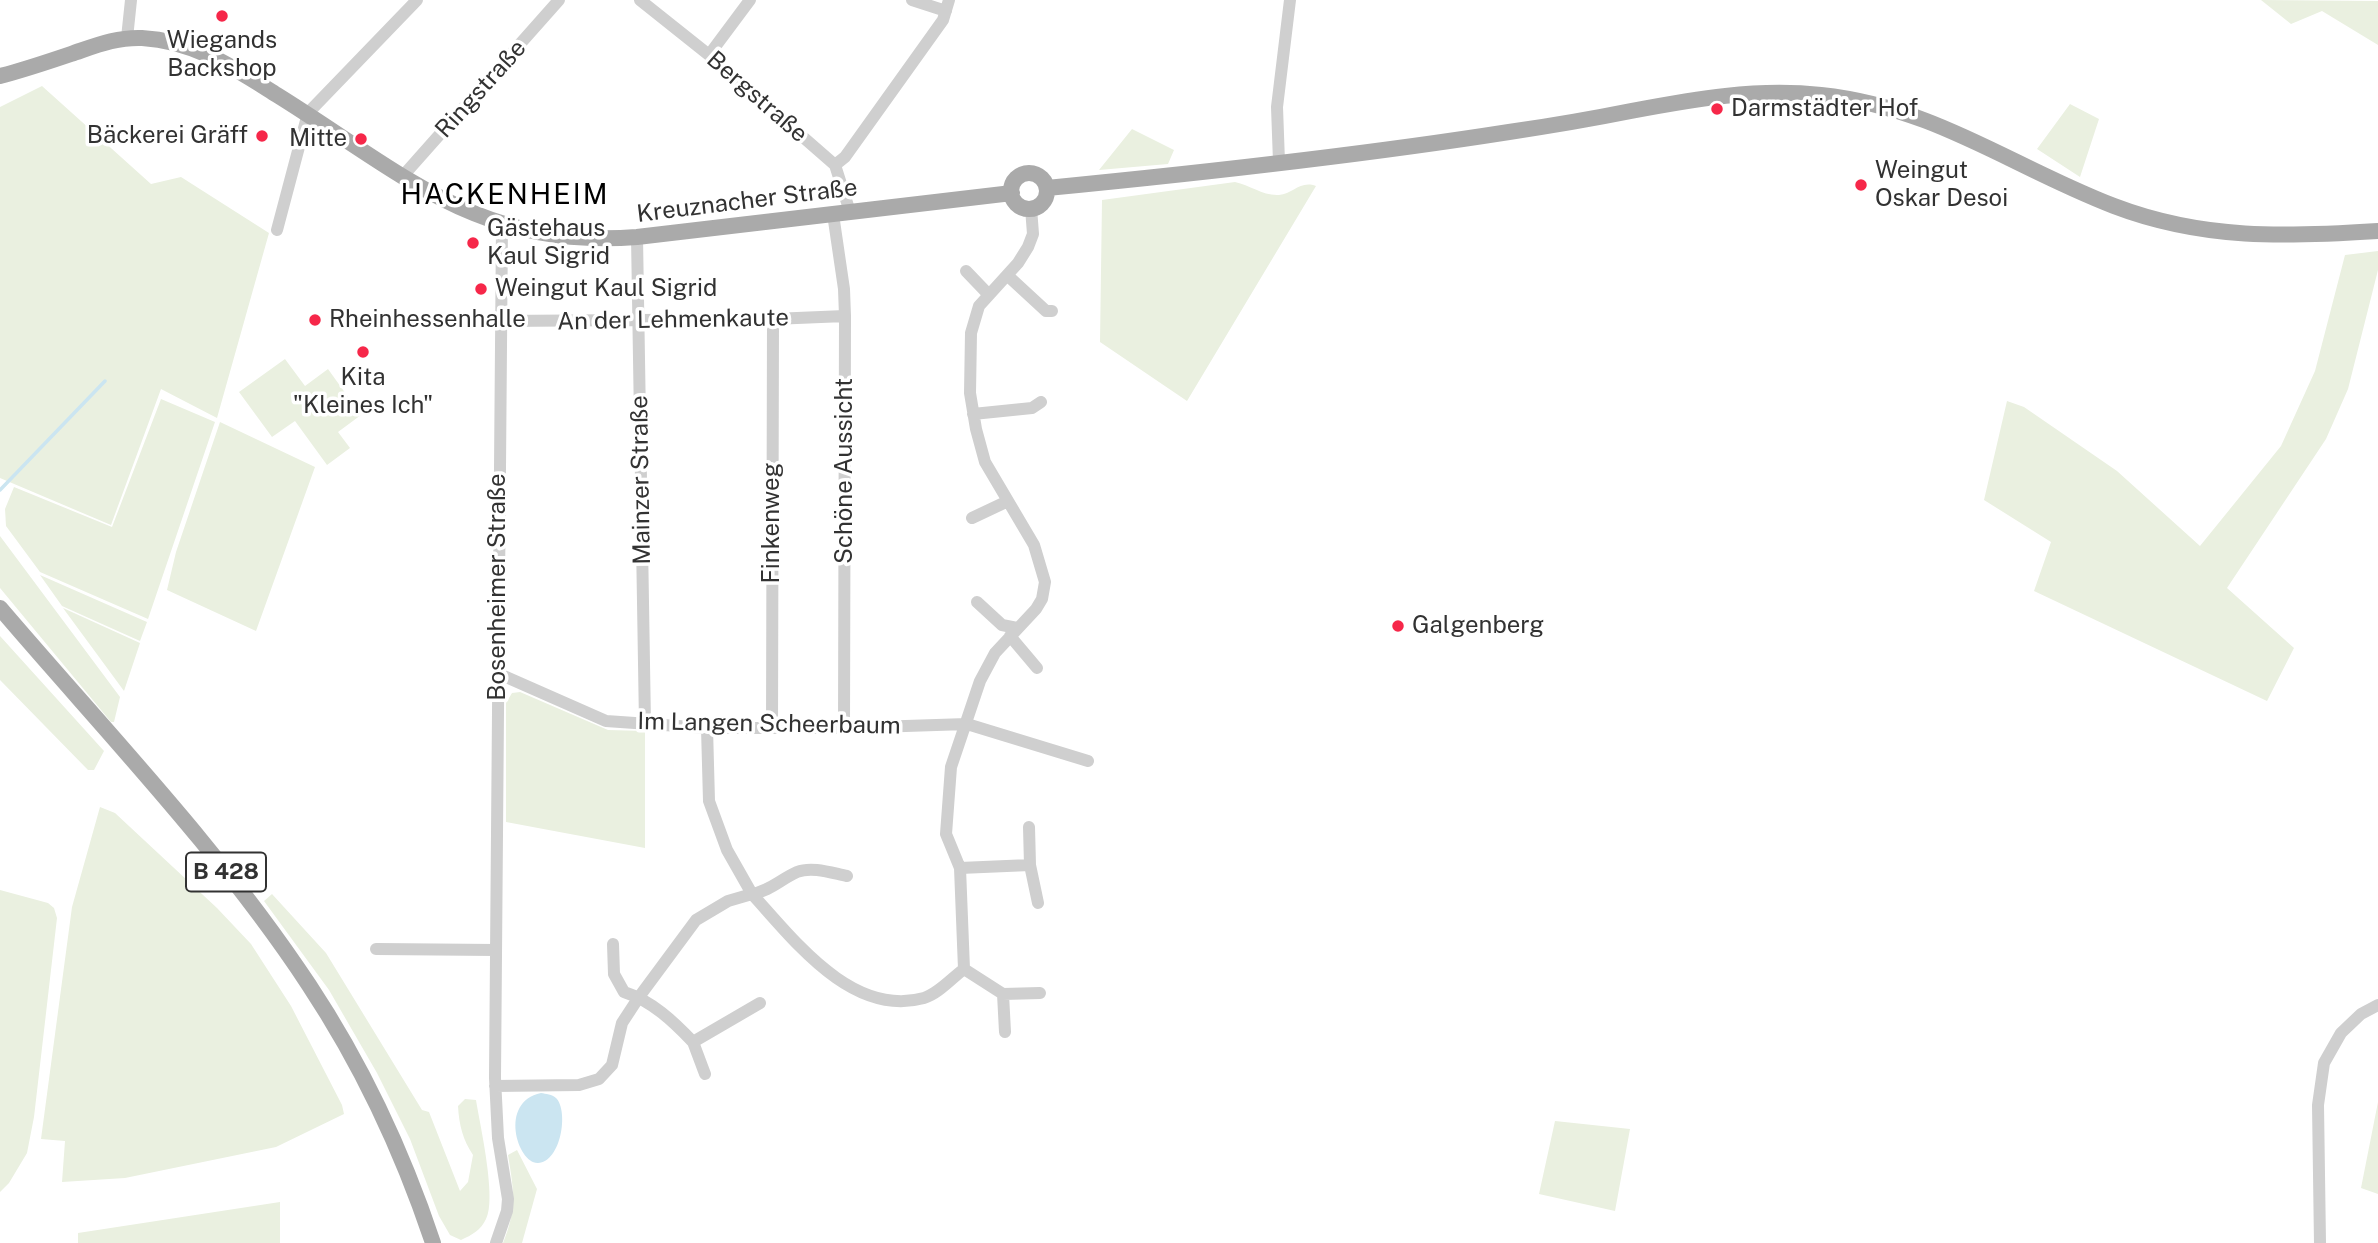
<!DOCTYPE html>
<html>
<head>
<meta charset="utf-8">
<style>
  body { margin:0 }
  canvas { display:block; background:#fff }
</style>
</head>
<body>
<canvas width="2378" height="1243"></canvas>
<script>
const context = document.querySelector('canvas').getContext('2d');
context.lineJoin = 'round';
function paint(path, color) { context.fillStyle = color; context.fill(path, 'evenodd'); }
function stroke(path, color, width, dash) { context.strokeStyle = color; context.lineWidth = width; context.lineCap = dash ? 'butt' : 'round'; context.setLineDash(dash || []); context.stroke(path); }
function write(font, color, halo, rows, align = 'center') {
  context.font = font + ' "Public Sans",sans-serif'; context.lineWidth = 7; context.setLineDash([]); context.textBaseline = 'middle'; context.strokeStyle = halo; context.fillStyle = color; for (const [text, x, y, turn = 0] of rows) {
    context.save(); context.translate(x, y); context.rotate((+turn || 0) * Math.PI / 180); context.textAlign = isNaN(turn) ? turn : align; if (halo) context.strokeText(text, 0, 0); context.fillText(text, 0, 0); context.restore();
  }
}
const green = new Path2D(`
  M2261 0 2378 1V45L2322 11 2291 24Z
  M42 86 151 184 181 177 269 233 217 418 161 389 111 525 0 478V107Z
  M2070 104 2099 119 2080 177 2037 149Z
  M1132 129 1174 150 1168 164 1099 170Z
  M1235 182C1250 185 1263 196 1279 195 1293 194 1300 180 1316 186L1187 401 1100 342 1102 200Z
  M2378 251V270L2348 389 2326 439 2227 588 2294 648 2267 701 2034 591 2051 542 1984 500 2007 401 2024 407 2117 471 2200 546 2281 446 2315 371 2345 255Z
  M285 359 305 386 328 369 361 415 338 432 350 448 327 465 295 421 272 437 239 392Z
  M161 399 215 422 148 619 40 572 6 526 5 509 14 487 112 527Z
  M220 422 315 467 256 631 167 590 176 552Z
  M0 536 120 697 114 722H111L0 588Z
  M40 575 147 622 140 641 62 606Z
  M63 608 140 643 124 691Z
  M0 636 104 751 94 770H88L0 680Z
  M520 692 608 730 645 731V848L506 822V703L512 693Z
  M100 807 115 813 217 908 251 944 291 1006 342 1105 344 1114 276 1147 125 1178 62 1182 65 1141 41 1139 72 907Z
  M0 890 48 903 54 908 57 918 34 1117 27 1153 9 1183 0 1192Z
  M272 894 326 953 422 1110 429 1112 460 1191 468 1182 473 1155C463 1140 459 1125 458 1106L465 1099 476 1100C480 1125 497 1199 486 1219 481 1230 472 1235 461 1240L450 1235 439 1216 410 1139 377 1073 329 990 264 901Z
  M2378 1102V1194L2361 1188Z
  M1555 1121 1630 1129 1615 1211 1539 1194Z
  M517 1150 537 1189 522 1243H503C517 1209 514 1191 508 1155Z
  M280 1202V1243H78V1233Z`);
const water = new Path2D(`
  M541 1093C546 1094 552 1094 556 1098 569 1111 561 1162 538 1163 518 1164 498 1102 541 1093Z`);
const stream = new Path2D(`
  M0 490 105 381`);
const minor = new Path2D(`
  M640 0 709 55 835 165 850 212
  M912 0 946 11
  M127 38 131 0
  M709 55 750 0
  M1279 162 1277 107 1290 0
  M835 165 845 157 943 20 949 0
  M402 177 559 0
  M833 214 844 289 845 316 844 728
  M277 230 308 113 417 0
  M637 237 645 724
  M966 271 989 295
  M1007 275 1046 311H1052
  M500 321 773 319 845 316
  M973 414 1032 408 1041 402
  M972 518 1008 501
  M977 602 1002 625 1017 628
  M1010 636 1037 668
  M497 673 606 721 707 728H844L967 724 1088 761
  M707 728 709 801 727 850 752 894C770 891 781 879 797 872 812 866 832 873 847 876
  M772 728 773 319
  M1029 827 1030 865
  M960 868 1030 865 1038 903
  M613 944 614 974 624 992C652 1001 673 1021 693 1042L760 1003
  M376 949 496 950
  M964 969 1003 994 1005 1032
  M1003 994 1040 993
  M693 1042 705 1074
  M495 1086 579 1085 599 1079 612 1065 622 1023 639 997 696 920 728 901 752 894C794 940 852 1018 924 998 938 994 952 978 964 969L960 868 946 834 951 767 980 681 995 653 1036 609 1042 599 1045 582 1034 545 985 462 976 429 970 393 971 333 979 306 1018 263 1028 247 1033 234 1031 208
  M496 1243 507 1211 508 1199 498 1138 495 1078 502 224
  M2320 1243 2318 1105 2324 1063 2341 1033 2361 1014 2378 1005`);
const major = new Path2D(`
  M0 76C24 70 47 62 71 54 95 46 116 37 142 38 195 41 234 68 277 95 401 172 479 250 637 237L1012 193
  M1011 191a18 18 0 1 1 36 0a18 18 0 1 1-36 0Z
  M1047 188C1201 173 1356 156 1509 132 1550 126 1591 119 1631 111 1695 99 1756 88 1821 95 1935 107 2012 167 2114 206 2203 240 2286 237 2378 231
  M0 608C105 731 220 850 309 985 362 1065 403 1153 433 1243`);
const markers = [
  [222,16,7,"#f62749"],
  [1717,109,7,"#f62749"],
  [262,136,7,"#f62749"],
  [361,139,7,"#f62749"],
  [1861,185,7,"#f62749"],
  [473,243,7,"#f62749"],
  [481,289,7,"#f62749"],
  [315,320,7,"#f62749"],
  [363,352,7,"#f62749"],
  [1398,626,7,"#f62749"]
];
const shields = [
  [226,872,80]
];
const shieldNames = [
  ["B 428",226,872]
];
const poiNames = [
  ["Wiegands",222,41,"center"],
  ["Backshop",222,69,"center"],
  ["Darmstädter Hof",1731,109],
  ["Bäckerei Gräff",248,136,"right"],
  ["Mitte",347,139,"right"],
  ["Weingut",1875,171],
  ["Oskar Desoi",1875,199],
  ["Gästehaus",487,229],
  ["Kaul Sigrid",487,257],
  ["Weingut Kaul Sigrid",495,289],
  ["Rheinhessenhalle",329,320],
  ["Kita",363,378,"center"],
  ["\"Kleines Ich\"",363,406,"center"],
  ["Galgenberg",1412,626]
];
const streetNames = [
  ["Ringstraße",481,89,-48],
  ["Bergstraße",757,97,41],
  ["Kreuznacher Straße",747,201,-7],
  ["An der Lehmenkaute",673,320,-1],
  ["Schöne Aussicht",845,471,-90],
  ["Mainzer Straße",641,480,-91],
  ["Finkenweg",772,523,-90],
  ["Bosenheimer Straße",498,587,-90],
  ["Im Langen Scheerbaum",769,724,1]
];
const quarterNames = [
  ["HACKENHEIM",505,195]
];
paint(green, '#eaf0e0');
paint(water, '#cbe5f1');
stroke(stream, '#cbe5f1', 3.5);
stroke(minor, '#cfcfcf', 12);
stroke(major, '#aaa', 16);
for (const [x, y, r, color] of markers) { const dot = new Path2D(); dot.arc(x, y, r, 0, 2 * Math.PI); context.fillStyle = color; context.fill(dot); stroke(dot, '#fff', 2.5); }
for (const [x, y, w] of shields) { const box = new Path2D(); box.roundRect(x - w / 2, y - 19.5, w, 39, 5); context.fillStyle = '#fff'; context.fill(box); stroke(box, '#323232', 2); }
write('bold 23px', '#323232', null, shieldNames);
write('24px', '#323232', '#fff', poiNames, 'left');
write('24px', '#323232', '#fff', streetNames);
context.letterSpacing = '2px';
write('28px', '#000', '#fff', quarterNames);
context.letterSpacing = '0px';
</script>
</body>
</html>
